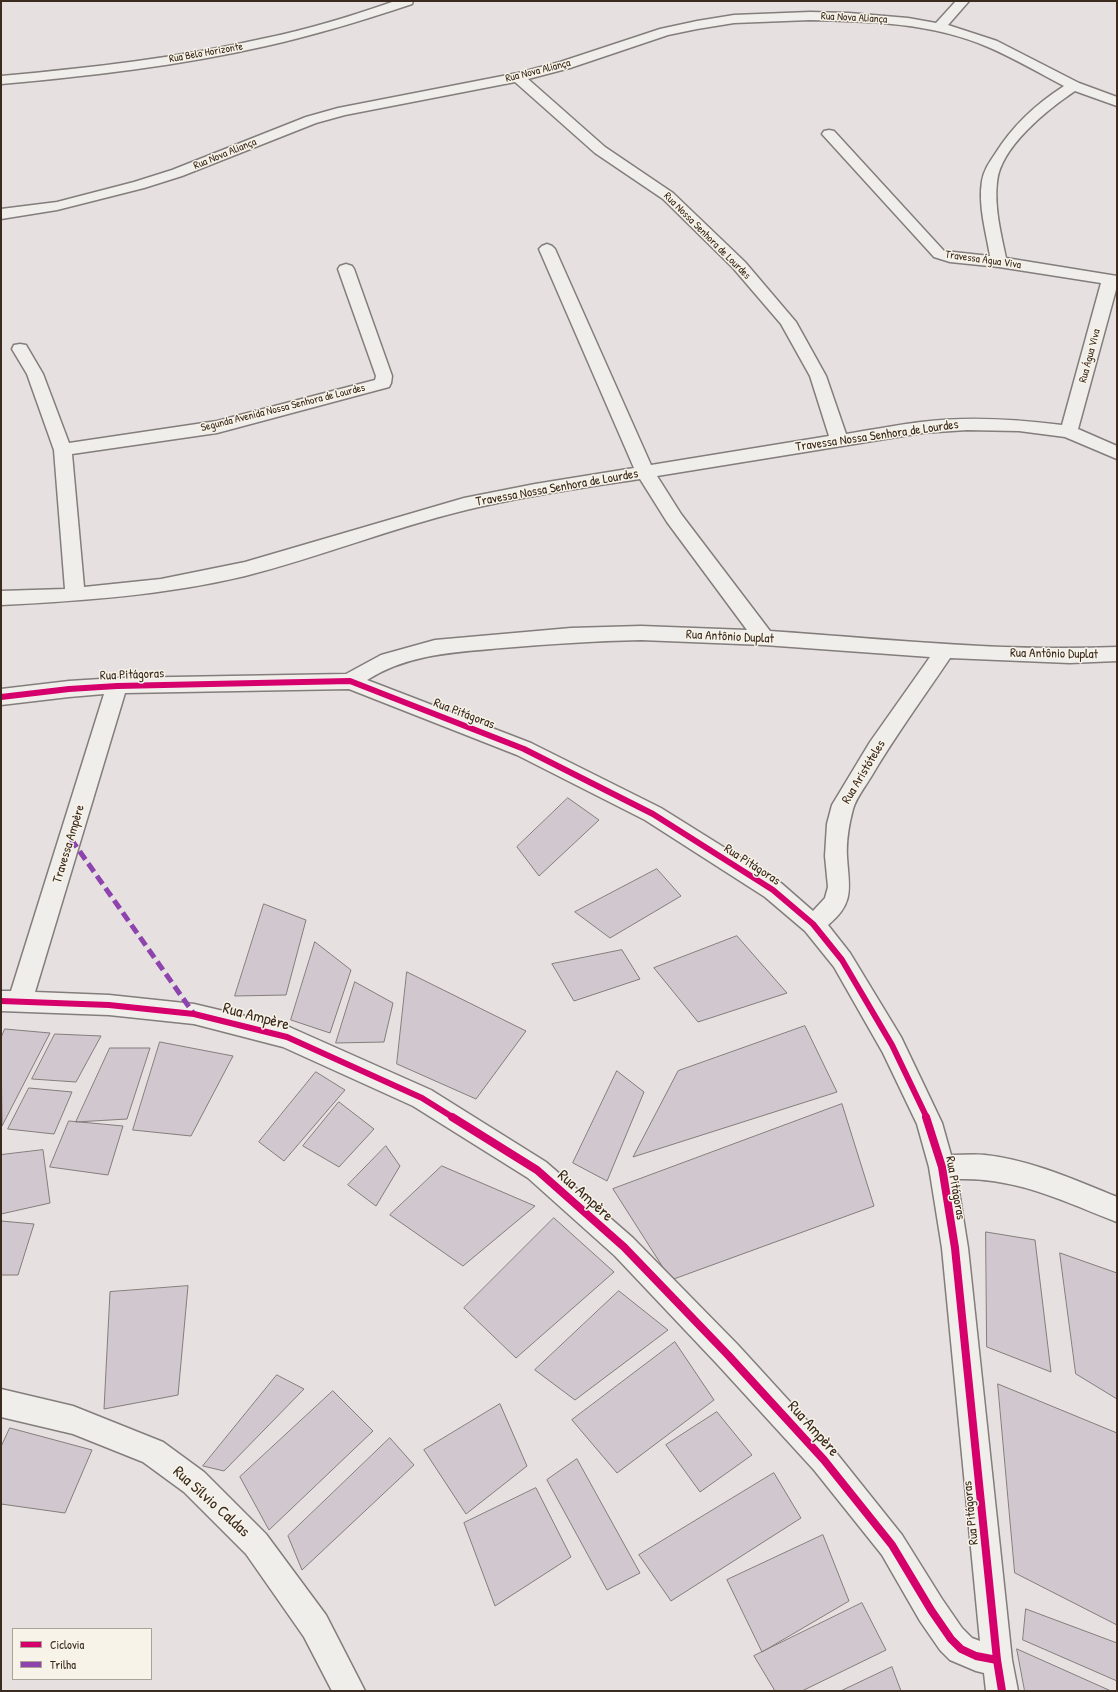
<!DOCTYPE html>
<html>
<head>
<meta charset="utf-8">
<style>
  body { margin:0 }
  #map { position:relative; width:1118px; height:1692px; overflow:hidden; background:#e6e0e1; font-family:"Patrick Hand",sans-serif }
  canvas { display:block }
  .frame { position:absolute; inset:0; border:2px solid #3b2a1e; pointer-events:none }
  .legend { position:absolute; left:12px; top:1628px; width:140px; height:52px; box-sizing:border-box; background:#f7f3e8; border:1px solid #aca397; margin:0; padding:5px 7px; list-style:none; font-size:12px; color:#3b2a1e }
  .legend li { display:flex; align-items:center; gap:8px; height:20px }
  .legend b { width:20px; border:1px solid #aca397 }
</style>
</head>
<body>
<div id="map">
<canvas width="1118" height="1692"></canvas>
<div class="frame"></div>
<ul class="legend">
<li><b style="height:5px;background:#d6006c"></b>Ciclovia</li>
<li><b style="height:5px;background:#8e44ad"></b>Trilha</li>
</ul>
</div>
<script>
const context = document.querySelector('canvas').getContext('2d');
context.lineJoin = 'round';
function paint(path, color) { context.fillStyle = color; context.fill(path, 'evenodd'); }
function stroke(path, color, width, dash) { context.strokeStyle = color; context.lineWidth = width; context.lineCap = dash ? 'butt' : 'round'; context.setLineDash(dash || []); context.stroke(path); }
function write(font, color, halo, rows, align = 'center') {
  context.font = font + ' "Patrick Hand",sans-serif'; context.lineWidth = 3; context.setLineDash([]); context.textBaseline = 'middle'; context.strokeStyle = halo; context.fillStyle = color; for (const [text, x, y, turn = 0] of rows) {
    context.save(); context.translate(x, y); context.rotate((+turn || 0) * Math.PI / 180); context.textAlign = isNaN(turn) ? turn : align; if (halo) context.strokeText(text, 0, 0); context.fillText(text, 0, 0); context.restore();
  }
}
const building = new Path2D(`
  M568 798 599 820 539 876 517 847Z
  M657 869 681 896 610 938 575 912Z
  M264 904 306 920 286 995 235 996Z
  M737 936 787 993 698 1022 654 968Z
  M315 942 351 970 330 1033 291 1020Z
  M622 950 640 979 574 1001 552 964Z
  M407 972 526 1031 476 1099 397 1064Z
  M355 982 393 1003 384 1042 336 1043Z
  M805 1026 837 1092 633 1157 678 1071Z
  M5 1029 50 1033 2 1126 1 1038Z
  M55 1034 101 1036 76 1082 32 1079Z
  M160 1042 233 1056 191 1136 133 1130Z
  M110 1048H150L127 1119 76 1122Z
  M617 1071 644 1092 607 1181 573 1163Z
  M316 1072 345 1090 284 1161 259 1142Z
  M29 1088 72 1092 54 1134 8 1129Z
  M339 1102 374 1129 339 1167 303 1146Z
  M842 1104 874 1206 671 1280 613 1189Z
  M69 1121 123 1126 108 1175 50 1167Z
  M386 1146 400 1166 376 1206 348 1185Z
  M43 1150 50 1203 1 1214V1155Z
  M442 1166 535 1206 463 1266 390 1215Z
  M554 1218 614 1272 516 1358 464 1308Z
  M1 1221 34 1224 18 1275H1Z
  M986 1232 1035 1240 1051 1372 987 1347Z
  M1060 1253 1117 1273V1399L1076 1374Z
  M188 1286 178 1395 104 1409 110 1292Z
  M619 1291 668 1330 575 1400 535 1370Z
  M675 1342 714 1400 617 1473 572 1420Z
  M277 1375 304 1389 224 1471 203 1466Z
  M998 1384 1117 1433V1625L1015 1573Z
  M333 1391 373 1431 269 1530 240 1477Z
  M500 1404 527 1466 466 1514 424 1450Z
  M717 1412 752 1455 700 1492 666 1445Z
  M10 1428 92 1450 65 1513 1 1504V1447Z
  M390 1438 414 1465 302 1570 288 1536Z
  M577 1459 640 1573 607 1590 547 1480Z
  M774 1473 801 1518 671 1601 639 1555Z
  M536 1488 571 1557 495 1606 464 1523Z
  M823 1535 849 1601 762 1652 727 1580Z
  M862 1603 886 1650 802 1691H775L754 1656Z
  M1026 1609 1117 1643V1681L1023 1640Z
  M1017 1649 1111 1691H1025Z
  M892 1667 901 1691H841Z`);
const street = new Path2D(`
  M395 1H413L412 4C364 20 315 35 266 46 179 66 89 76 1 84V76C89 68 179 58 266 38 310 29 352 16 395 1Z
  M956 1H969L948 25 997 41 1079 83 1117 97V106L1075 91C1048 109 1000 147 997 182 994 207 1001 234 1006 258L1117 276V286L1078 429 1117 446V459L1065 437 1019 431 967 430 922 433 657 476 681 514 770 631C885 639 1001 652 1117 647V661L1070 663 950 658C923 698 895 736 871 777 865 787 856 798 853 809 849 824 846 841 847 857 849 888 855 903 828 925L850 953 901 1037 942 1123 951 1155C962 1155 974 1154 985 1155 1031 1160 1075 1180 1117 1197V1222C1063 1201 1016 1177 957 1179L968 1248 1012 1660 1018 1691H986L984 1673 976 1671 950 1660 940 1650 920 1621 882 1555 814 1470 718 1365 615 1256 528 1178 413 1106 283 1047 194 1024 109 1015 1 1011V991H11L104 694 69 697 1 705V689L69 681 117 678 346 674 381 655 435 640 571 628 641 626 747 630 667 522 640 479C582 488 523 496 466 510 391 528 320 557 245 576 165 595 83 601 1 605V591L65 589 54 450 27 374 12 349 14 345 20 344 26 345 43 374 69 443 217 421 375 380 376 376 338 269 340 266 346 264 352 266 354 269 392 376 391 383 389 387 217 433 72 454 84 587 161 579 245 562 464 498 535 484 634 468 539 249 542 246 547 244 552 246 555 249 651 465 829 436 810 376 781 324 733 268 663 199 595 153 515 82 345 115 316 123 182 176 144 188 57 210 1 219V209L57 202 134 182 172 170 306 117 338 108 518 73 560 62 660 29 697 21 734 15 810 12 849 13 908 18 936 23ZM810 20C870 21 932 23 988 47 1014 58 1039 73 1064 86 1036 104 1013 125 995 154 989 163 984 170 982 181 978 205 986 232 990 256L944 251 834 131 829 130 824 131 822 134 934 257 950 262 999 267 1101 283 1062 425C1015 419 968 416 921 422 896 425 871 430 846 434L826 376 796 322 745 262 673 193 605 147 528 79 570 68 668 35 697 29 734 23ZM641 640 764 645 930 657 870 742 832 805 827 824 825 856 828 887 825 898 813 911 781 883 661 808 531 743 367 680C408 654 455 652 502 648 548 644 594 641 641 640ZM349 689 517 755 645 820 765 897 805 931 834 967 883 1053 917 1124 929 1167 942 1248 980 1641 972 1638 962 1628 942 1599 902 1535 834 1450 738 1345 633 1238 546 1162 431 1090 287 1026 194 1004 109 995 35 992 125 693Z
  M1 1389 73 1406 163 1442 204 1472 266 1534 326 1615 365 1691H332L304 1637 246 1554 184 1492 143 1462 73 1434 1 1417Z`);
const quiet = new Path2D(`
  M71 839 194 1014`);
const cyclewayFar1 = new Path2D(`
  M1 697 69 689 117 686 350 681 524 749 653 814 773 890 813 924 842 960 892 1045 927 1118
  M1 1001 109 1005 194 1014 287 1037 422 1098 454 1118`);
const cycleway = new Path2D(`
  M452 1117 537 1170 624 1247 728 1355 824 1460 892 1545 931 1610 951 1639 961 1649 976 1656 997 1660
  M926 1117 942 1167 955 1248 997 1660 1002 1691`);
const farStreetnames = [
  ["Rua Nova Aliança",854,18,3],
  ["Rua Belo Horizonte",206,53,-10],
  ["Rua Nova Aliança",538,71,-14],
  ["Rua Nova Aliança",225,154,-22],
  ["Rua Nossa Senhora de Lourdes",707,236,45],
  ["Travessa Água Viva",983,260,8],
  ["Rua Água Viva",1090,356,-75],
  ["Segunda Avenida Nossa Senhora de Lourdes",283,408,-14]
];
const streetNames = [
  ["Travessa Nossa Senhora de Lourdes",877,436,-8],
  ["Travessa Nossa Senhora de Lourdes",557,488,-10],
  ["Rua Antônio Duplat",730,637,3],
  ["Rua Antônio Duplat",1054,654,1],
  ["Rua Pitágoras",132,675,-2],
  ["Rua Pitágoras",464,714,21],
  ["Rua Aristóteles",864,772,-59],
  ["Travessa Ampère",69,844,-73],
  ["Rua Pitágoras",752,865,33],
  ["Rua Pitágoras",955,1188,80],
  ["Rua Pitágoras",971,1513,-96]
];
const nearStreetnames = [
  ["Rua Ampère",256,1017,15],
  ["Rua Ampère",585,1196,42],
  ["Rua Ampère",813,1429,48],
  ["Rua Sílvio Caldas",211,1502,42]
];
paint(building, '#d1c7cf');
stroke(building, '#837d7b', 1);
stroke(street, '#837d7b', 3);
paint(street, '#f0eeeb');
stroke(quiet, '#8e44ad', 5, [10, 5]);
stroke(cyclewayFar1, '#d6006c', 6);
stroke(cycleway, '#d6006c', 8);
write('11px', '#3b2a1e', '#f7f3e8', farStreetnames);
write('13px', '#3b2a1e', '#f7f3e8', streetNames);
write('16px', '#3b2a1e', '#f7f3e8', nearStreetnames);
</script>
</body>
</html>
